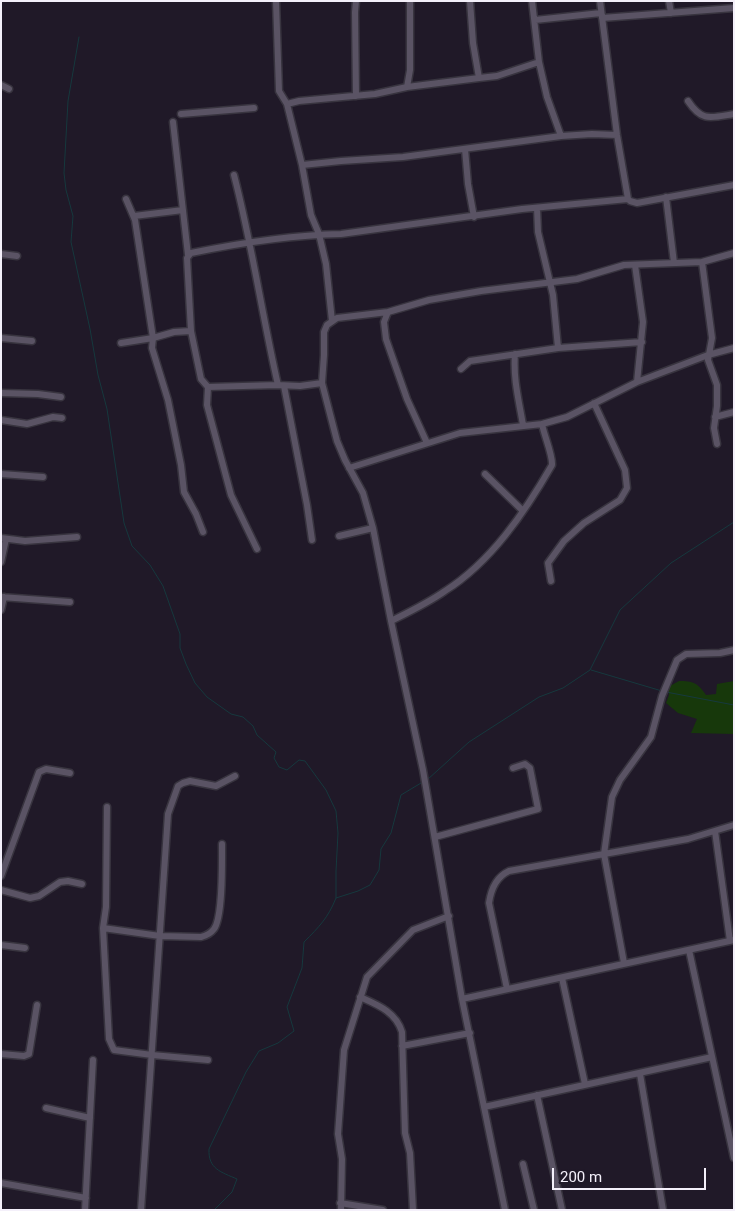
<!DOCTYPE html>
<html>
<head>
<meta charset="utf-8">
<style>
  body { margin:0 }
  #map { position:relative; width:735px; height:1211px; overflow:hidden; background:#201928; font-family:Roboto,sans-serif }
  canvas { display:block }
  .frame { position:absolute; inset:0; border:2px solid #f4f0fa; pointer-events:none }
  .scale { position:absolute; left:552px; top:1168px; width:154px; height:22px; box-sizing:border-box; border:2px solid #f4f0fa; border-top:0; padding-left:6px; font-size:15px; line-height:18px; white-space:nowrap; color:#f4f0fa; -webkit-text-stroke:4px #201928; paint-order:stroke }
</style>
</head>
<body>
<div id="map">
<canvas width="735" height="1211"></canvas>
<div class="frame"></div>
<div class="scale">200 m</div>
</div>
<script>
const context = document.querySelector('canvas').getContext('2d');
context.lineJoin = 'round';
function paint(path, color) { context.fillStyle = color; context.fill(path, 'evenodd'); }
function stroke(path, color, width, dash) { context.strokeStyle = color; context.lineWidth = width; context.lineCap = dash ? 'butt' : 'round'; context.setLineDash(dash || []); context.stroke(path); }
const green = new Path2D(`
  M679 681C693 681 698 683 706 695L716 694 717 684 734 681V734L691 733 697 719 678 713 666 703 669 695 668 687Z`);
const stream = new Path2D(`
  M79 37 68 101 64 173 66 190 73 216 71 242 90 329 98 375 107 409 124 523 132 546 150 565 163 586 180 634V648L186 664 195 683 207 697 231 714 243 717 253 726 257 735 276 752 274 758 279 767 287 770 299 760 305 761 326 790 336 811 338 833 336 871V898
  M591 670 662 691
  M666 692 734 705
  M427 780 469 742 539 697 563 688 590 670 620 610 671 563 734 522
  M214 1210 232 1192 237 1179C221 1172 208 1169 209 1149L246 1072 259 1051 278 1043 294 1031 287 1007 302 968 304 942C319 927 328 918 336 898L358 891 370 885 379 870 381 849 391 833 401 795 421 783`);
const minor = new Path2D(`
  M276 1 279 91 287 104
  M470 1 473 43 479 78 497 76 539 62
  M532 1 539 62 547 97 561 136
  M600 1 617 135 628 199
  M669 1 671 13
  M602 18 734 8
  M535 20 601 13
  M1 85 9 89
  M407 87 410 70V1
  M356 96 355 12 356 1
  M688 101C702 122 710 118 734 114
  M181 114 254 108
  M173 122 188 255
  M465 149 468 184 474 217
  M302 165 341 161 403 157 561 136 592 134 617 135
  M234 175C252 244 262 315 278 385
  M666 197 674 263
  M134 216 183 210
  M1 254 17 256
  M702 262 712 338 708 360 717 385V406L714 428 717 444
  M635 265 643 322 637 382
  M388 312 384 322 386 339 407 399 427 443
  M332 321 326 264 319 234 311 215 302 165 287 104 299 101 375 94 407 87 479 78
  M191 331 187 258 191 253C240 243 291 235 341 234L522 209 628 199 630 201 637 203 734 185
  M1 338 32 341
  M121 343 153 338 135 220 126 199
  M558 348 642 342
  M515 354C513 379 519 401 523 425
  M461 369 470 361 558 348 553 295 538 232 537 208
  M284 386 307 505 312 540
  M208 387 207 405 231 495 257 549
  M1 393 38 394 61 397
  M715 417 734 412
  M1 420 27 424 53 417 62 418
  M349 468 460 433 542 424
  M1 474 43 477
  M485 474 523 511
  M373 528 391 621 423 770 462 999 505 1210
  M203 532 196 514 184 492 181 465 168 400 152 348 153 338 174 332 191 331 201 379 208 387 278 385 300 386 322 383
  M339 536 373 528 363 493 345 460 337 441 322 383 324 355V332L327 325 337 318 388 312 429 300 481 291 577 279 624 265 702 262 734 253
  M1 538 25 541 77 537
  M1 562 6 539
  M551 581 548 563 564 541 584 523 620 500 627 488 625 470 594 403
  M1 597 70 602
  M1 610 4 597
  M391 621C409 612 428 603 445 591 491 562 525 512 552 465 553 456 544 435 542 424L567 417 637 382 708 355 734 348
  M107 807 106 907 103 928 160 936 201 937C205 936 211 933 214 929 223 917 222 862 222 844
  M715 831 730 941
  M435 837 538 809 530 768 525 764 513 768
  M1 876 39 772 46 769 70 773
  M1 890 30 898 39 896 60 882 68 881 82 884
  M103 928 109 1039 114 1050 152 1055 208 1060
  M1 945 25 948
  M689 950 734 1158
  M624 963 604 854 612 797 620 780 651 737 662 696 677 660 686 654 720 653 734 650
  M562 978 585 1084
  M507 989 489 903C491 889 496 877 509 871L688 839 734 825
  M360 997C378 1005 396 1012 402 1032L405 1133 410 1153 413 1210
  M462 999 734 940
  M402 1046 470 1033
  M1 1054 24 1056 29 1054 37 1005
  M640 1074 663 1210
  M537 1095 562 1210
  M484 1107 712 1057
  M46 1108 90 1118
  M523 1164 534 1210
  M1 1183 86 1198
  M340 1203 383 1210
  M85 1210 93 1060
  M141 1210 168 814 178 786 183 783 190 781 216 786 235 776
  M341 1210 342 1159 338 1134 344 1050 367 977 413 930 449 916`);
paint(green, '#17380b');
stroke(stream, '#16393e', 1);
stroke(minor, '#38343f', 9);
stroke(minor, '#5a5364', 6);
</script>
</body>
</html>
